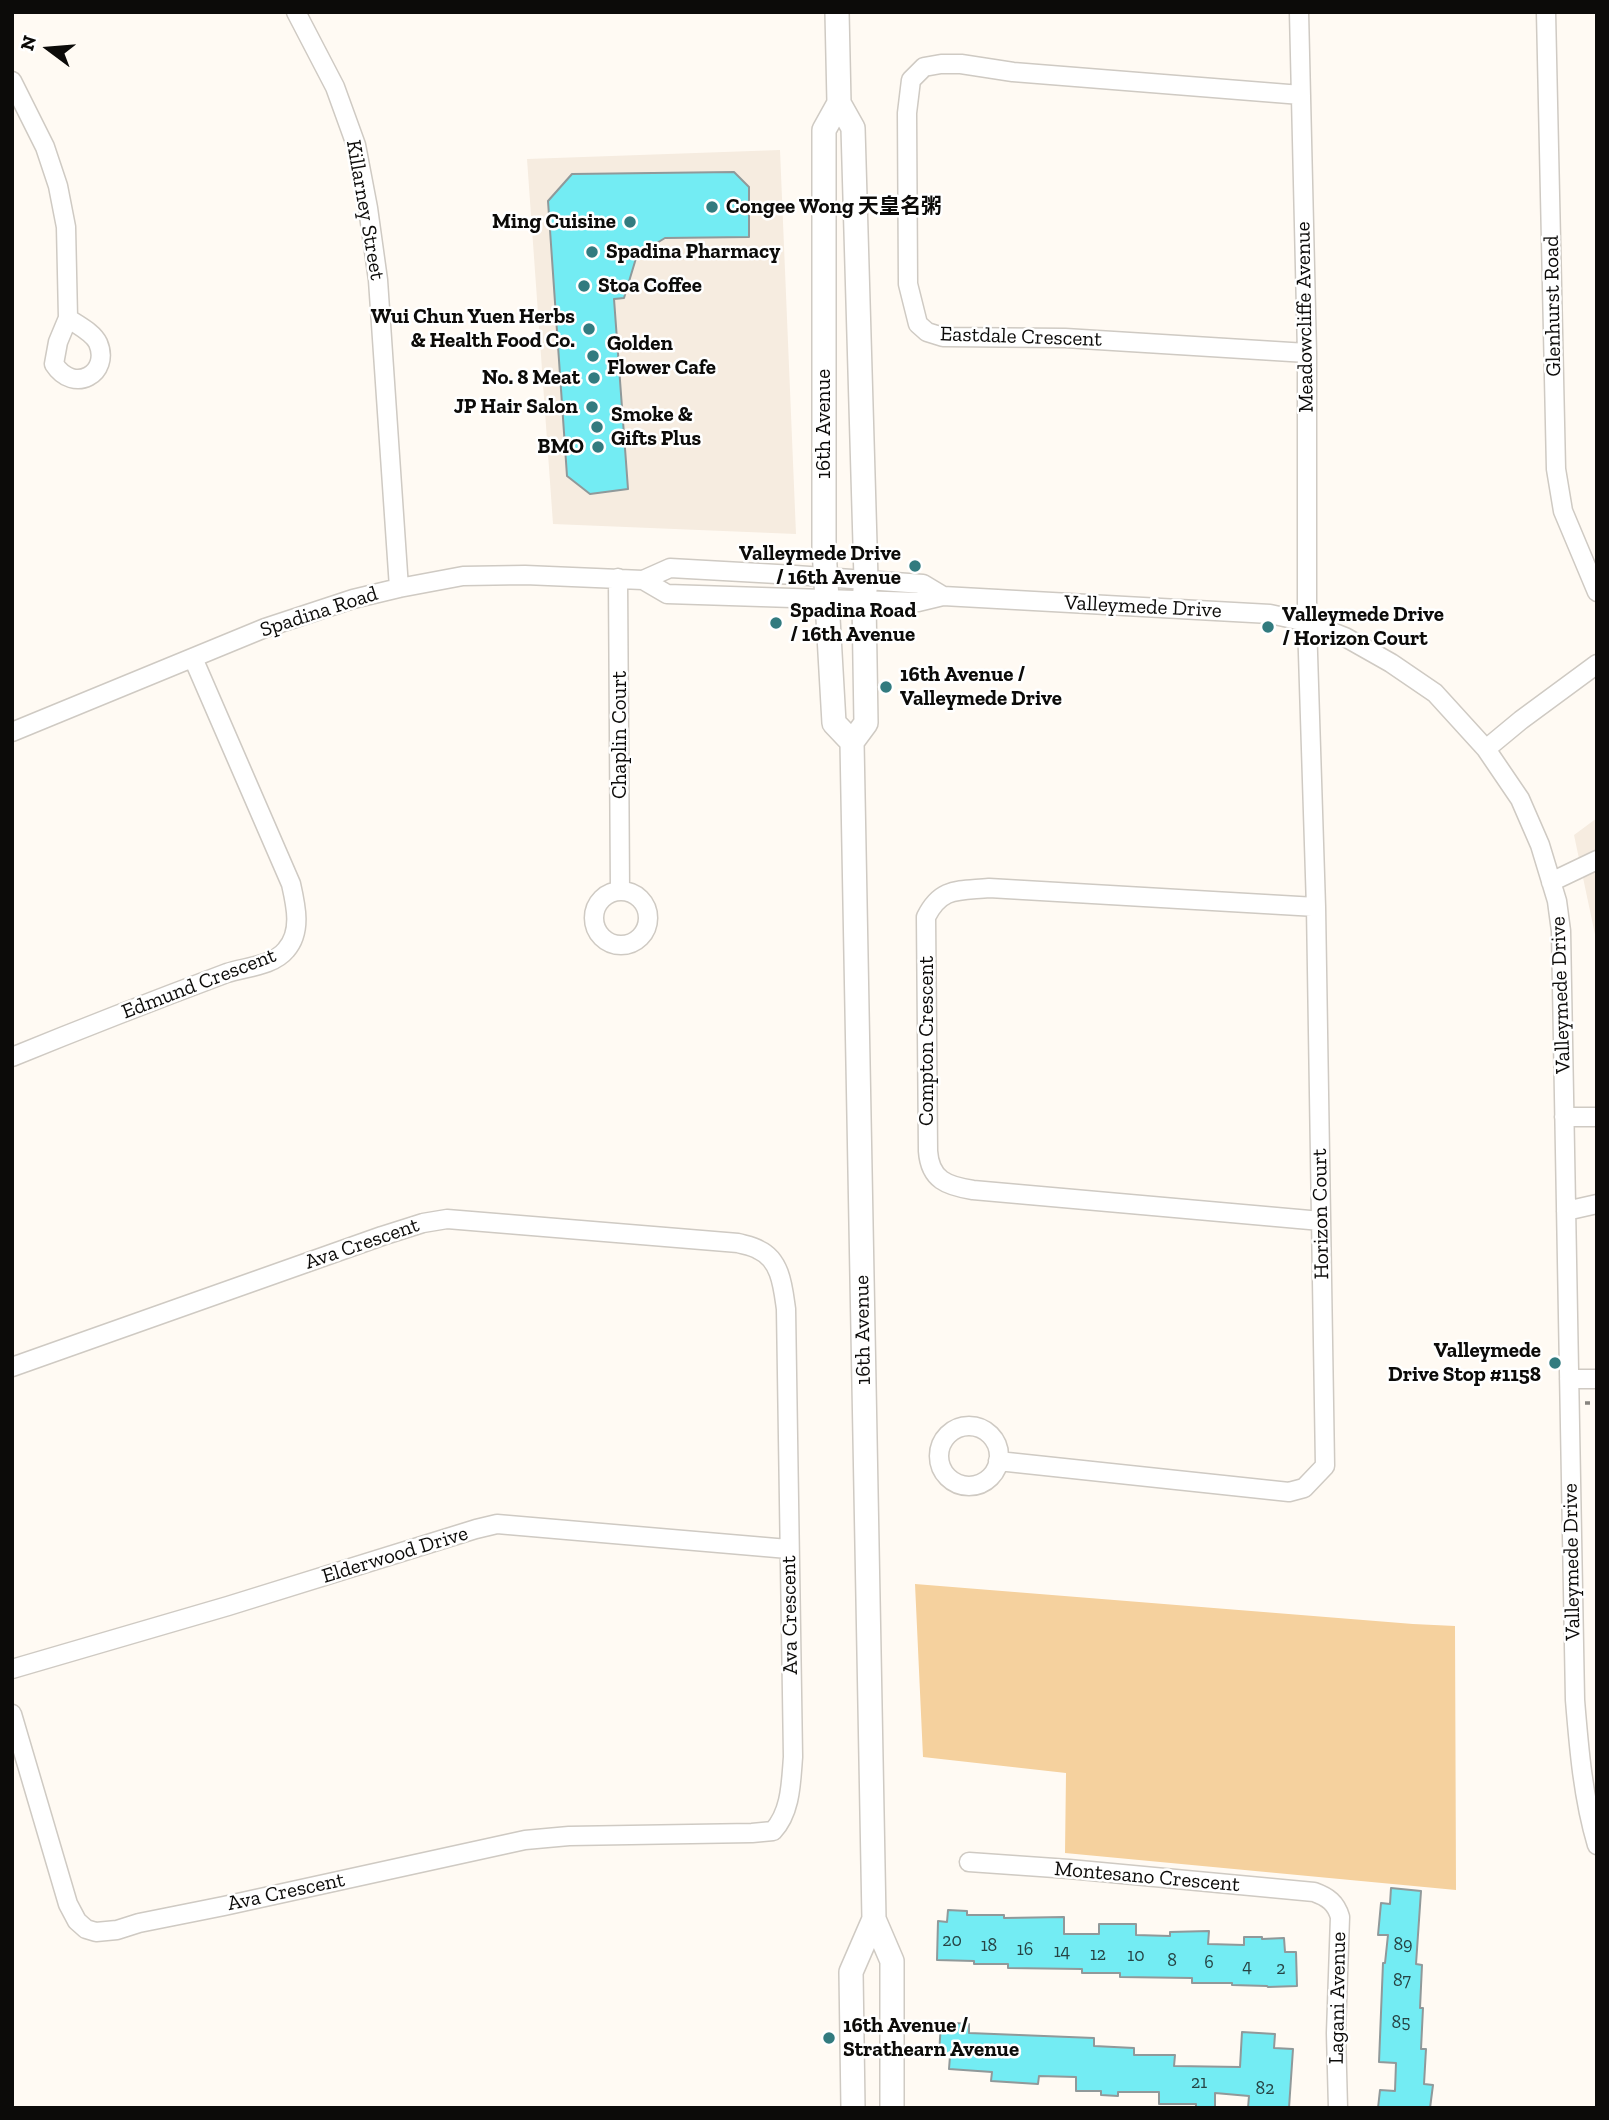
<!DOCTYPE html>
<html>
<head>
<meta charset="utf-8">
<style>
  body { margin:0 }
  #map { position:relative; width:1609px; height:2120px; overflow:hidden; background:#fffaf3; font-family:"Zilla Slab",serif }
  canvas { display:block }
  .frame { position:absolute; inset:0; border:14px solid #0c0b09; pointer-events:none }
  .north { position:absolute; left:14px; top:14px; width:70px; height:70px; -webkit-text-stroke:5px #fff; paint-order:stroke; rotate:286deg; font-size:19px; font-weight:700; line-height:28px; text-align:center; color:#0c0b09 }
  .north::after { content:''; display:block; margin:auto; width:24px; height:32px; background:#0c0b09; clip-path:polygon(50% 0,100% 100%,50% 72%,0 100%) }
</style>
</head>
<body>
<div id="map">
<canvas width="1609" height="2120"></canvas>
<div class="frame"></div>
<div class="north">N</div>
</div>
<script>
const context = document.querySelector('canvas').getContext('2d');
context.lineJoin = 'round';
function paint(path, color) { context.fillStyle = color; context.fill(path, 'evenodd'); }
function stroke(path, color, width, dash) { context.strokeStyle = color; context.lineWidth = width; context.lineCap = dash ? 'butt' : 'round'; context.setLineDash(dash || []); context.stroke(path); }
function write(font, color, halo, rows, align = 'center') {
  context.font = font + ' "Zilla Slab","Noto Sans SC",serif'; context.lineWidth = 5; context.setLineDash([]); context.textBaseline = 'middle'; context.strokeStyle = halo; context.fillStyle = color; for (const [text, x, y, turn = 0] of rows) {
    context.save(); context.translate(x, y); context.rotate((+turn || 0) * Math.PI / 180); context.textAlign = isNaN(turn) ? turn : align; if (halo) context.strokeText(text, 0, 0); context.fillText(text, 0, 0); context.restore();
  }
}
const built = new Path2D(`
  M780 150 796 534 553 524 527 159Z
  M1597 818V944L1574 835Z`);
const green = new Path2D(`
  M915 1584 1413 1624 1455 1626 1456 1890 1065 1853 1066 1773 923 1757Z`);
const building = new Path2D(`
  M734 172 749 187V237L665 238 637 255 624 298 614 299 628 489 590 494 567 476 548 201 572 174Z
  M1391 1888 1421 1891 1416 1964 1422 1965 1420 2008H1423L1421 2049H1426L1424 2084 1433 2085 1430 2108H1378L1380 2090 1395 2091 1396 2063 1379 2062 1383 1963H1385L1388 1935H1378L1381 1903 1390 1904Z
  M948 1910 967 1911V1915H1004V1918L1064 1917V1934H1099V1924H1136V1935L1170 1936V1932L1209 1931 1208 1944 1244 1945V1937H1262V1939L1284 1938 1285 1952H1296L1297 1986 1268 1987 1267 1986 1232 1985V1983H1192V1978L1120 1977V1973H1082V1969L1008 1968V1964H974V1961L937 1960 938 1921 947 1922Z
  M941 2022 969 2024V2033L1094 2038V2046L1134 2048V2055H1175L1174 2066 1240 2067 1242 2032 1275 2034 1274 2048 1293 2049 1289 2108H1248L1249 2096 1215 2093V2108H1196V2104H1159V2092H1118V2096L1101 2095V2091H1076V2077L1039 2076 1038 2084 991 2081 992 2072 949 2069 950 2056 939 2055Z`);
const path = new Path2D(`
  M1585 1403H1597`);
const minor = new Path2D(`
  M296 12 335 87 356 145 368 208 378 280 399 588
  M1546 12 1556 469 1563 511 1597 592
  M12 81 45 147 58 186 66 227 68 318 58 342 54 364C74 395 111 373 98 343 93 332 77 325 68 318
  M1301 95 1013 72 961 64H941L924 67 911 80 907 113 908 284 918 324 927 332 943 337 1065 338 1307 353
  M618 578 620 891
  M643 580 670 568 795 575 923 584 943 596
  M12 732 265 628 353 599 399 588 463 576 525 575 643 580 667 594 918 602 943 596 1270 614 1307 622 1345 637 1391 663 1435 693 1486 749 1520 799 1540 845 1557 901 1561 931 1575 1700C1579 1749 1583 1798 1597 1845
  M1486 749 1521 720 1597 664
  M1551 882 1597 860
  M594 918a27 27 0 1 1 54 0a27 27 0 1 1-54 0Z
  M1316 907 989 888C958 891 941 887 926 917L928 1151C930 1180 947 1186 973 1190L1321 1221
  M12 1057C83 1028 155 1000 227 973 245 967 273 966 286 950 302 932 296 906 291 884L193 658
  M1564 1117H1597
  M1566 1211 1597 1204
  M12 1367 382 1236 423 1223 447 1219 738 1243C745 1245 753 1246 759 1250 781 1260 783 1288 786 1309L793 1757C791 1782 791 1812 773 1831L752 1833 569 1836 525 1840 224 1906 139 1923 117 1930 96 1932 86 1929 77 1921 68 1904 12 1714
  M1569 1379H1597
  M939 1456a30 30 0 1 1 60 0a30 30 0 1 1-60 0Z
  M998 1461 1289 1492 1304 1488 1325 1466 1316 907 1307 622V353L1299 12
  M12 1669 228 1606 476 1529 497 1524 788 1549
  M969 1862 1069 1869 1314 1892C1328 1897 1336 1903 1340 1917L1336 2033 1338 2108`);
const major = new Path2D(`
  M837 12 839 103 853 128 866 579 864 601 866 723 852 742 874 1919 892 1961V2108
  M839 103 824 130V548L834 723 852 742
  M853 2108 851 1972 874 1919`);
const markers = [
  [712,207,7,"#327b7f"],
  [630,222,7,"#327b7f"],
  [592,252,7,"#327b7f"],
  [584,286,7,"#327b7f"],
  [589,329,7,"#327b7f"],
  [593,356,7,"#327b7f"],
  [594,378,7,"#327b7f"],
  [592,407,7,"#327b7f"],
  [597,427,7,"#327b7f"],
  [598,447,7,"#327b7f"],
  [915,566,7,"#327b7f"],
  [776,623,7,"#327b7f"],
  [1268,627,7,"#327b7f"],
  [886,687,7,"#327b7f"],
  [1555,1363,7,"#327b7f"],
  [829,2038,7,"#327b7f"]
];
const numberNames = [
  ["20",952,1941],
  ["89",1403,1945],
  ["18",989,1946],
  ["16",1025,1950],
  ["14",1062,1952],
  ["12",1098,1955],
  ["10",1136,1956],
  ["8",1172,1961],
  ["6",1209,1963],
  ["4",1247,1967],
  ["2",1281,1969],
  ["87",1402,1981],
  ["85",1401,2023],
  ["21",1199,2083],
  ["82",1265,2089]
];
const poiNames = [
  ["Congee Wong 天皇名粥",726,207],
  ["Ming Cuisine",616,222,"right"],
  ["Spadina Pharmacy",606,252],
  ["Stoa Coffee",598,286],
  ["Wui Chun Yuen Herbs",575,317,"right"],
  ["& Health Food Co.",575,341,"right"],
  ["Golden",607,344],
  ["Flower Cafe",607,368],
  ["No. 8 Meat",580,378,"right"],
  ["JP Hair Salon",578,407,"right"],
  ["Smoke &",611,415],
  ["Gifts Plus",611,439],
  ["BMO",584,447,"right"],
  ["Valleymede Drive",901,554,"right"],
  ["/ 16th Avenue",901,578,"right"],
  ["Spadina Road",790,611],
  ["/ 16th Avenue",790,635],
  ["Valleymede Drive",1282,615],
  ["/ Horizon Court",1282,639],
  ["16th Avenue /",900,675],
  ["Valleymede Drive",900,699],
  ["Valleymede",1541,1351,"right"],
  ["Drive Stop #1158",1541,1375,"right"],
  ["16th Avenue /",843,2026],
  ["Strathearn Avenue",843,2050]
];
const streetNames = [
  ["Killarney Street",365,210,80],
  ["Glenhurst Road",1553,306,-91],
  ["Meadowcliffe Avenue",1305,317,-91],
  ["Eastdale Crescent",1021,337,2],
  ["16th Avenue",824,424,-90],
  ["Valleymede Drive",1143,607,3],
  ["Spadina Road",319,612,-18],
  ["Chaplin Court",620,735,-90],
  ["Edmund Crescent",199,984,-21],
  ["Valleymede Drive",1561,995,-92],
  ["Compton Crescent",927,1041,-90],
  ["Horizon Court",1321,1214,-91],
  ["Ava Crescent",362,1244,-19],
  ["16th Avenue",863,1330,-91],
  ["Elderwood Drive",395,1555,-17],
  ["Valleymede Drive",1572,1562,-91],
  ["Ava Crescent",790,1615,-91],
  ["Montesano Crescent",1147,1877,5],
  ["Ava Crescent",286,1892,-12],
  ["Lagani Avenue",1338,1998,-89]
];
paint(built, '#f6ece0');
paint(green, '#f5d19e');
paint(building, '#73ecf3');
stroke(building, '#90999a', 2);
stroke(minor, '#cfcac3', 21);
stroke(major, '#cfcac3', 26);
stroke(path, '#87847f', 3.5, [5, 5]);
stroke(minor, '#fff', 18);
stroke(major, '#fff', 23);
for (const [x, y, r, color] of markers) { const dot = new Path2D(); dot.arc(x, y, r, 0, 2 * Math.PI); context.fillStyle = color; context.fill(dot); stroke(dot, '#fff', 2.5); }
write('18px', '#264344', null, numberNames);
write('bold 21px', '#0c0b09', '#fff', poiNames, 'left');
write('21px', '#0c0b09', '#fff', streetNames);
</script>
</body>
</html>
